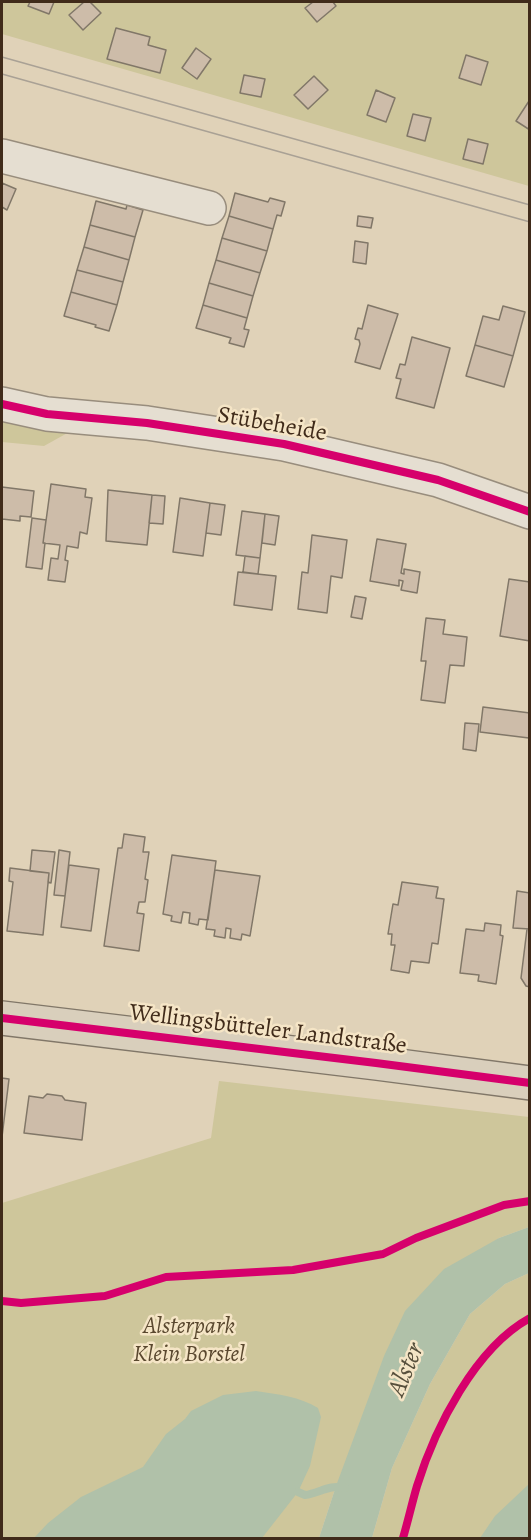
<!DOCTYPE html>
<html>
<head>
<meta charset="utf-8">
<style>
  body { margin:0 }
  #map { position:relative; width:531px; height:1540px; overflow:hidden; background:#e0d2b8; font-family:Alegreya,serif }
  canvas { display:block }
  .frame { position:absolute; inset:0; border:3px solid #402b1a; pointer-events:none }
</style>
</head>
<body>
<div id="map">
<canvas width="531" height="1540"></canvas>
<div class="frame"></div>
</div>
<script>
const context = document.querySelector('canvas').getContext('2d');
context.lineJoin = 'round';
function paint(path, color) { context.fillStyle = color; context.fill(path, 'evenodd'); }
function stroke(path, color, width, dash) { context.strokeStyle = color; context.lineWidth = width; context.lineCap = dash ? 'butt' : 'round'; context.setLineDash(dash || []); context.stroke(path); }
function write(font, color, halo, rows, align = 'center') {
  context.font = font + ' Alegreya,serif'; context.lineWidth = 5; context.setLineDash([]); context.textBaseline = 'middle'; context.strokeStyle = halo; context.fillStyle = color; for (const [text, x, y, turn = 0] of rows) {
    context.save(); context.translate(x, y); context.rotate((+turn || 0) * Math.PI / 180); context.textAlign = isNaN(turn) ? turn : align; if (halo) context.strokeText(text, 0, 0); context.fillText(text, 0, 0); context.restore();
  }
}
const green = new Path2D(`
  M2 2H529V186L2 34Z
  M2 419 71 431 44 446 2 442Z
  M219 1081 529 1117V1227L499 1238 336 1486 319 1538H2V1203L211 1138Z
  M529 1273V1538H372L392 1468 430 1384 470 1314 505 1284Z`);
const water = new Path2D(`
  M529 1227V1273L505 1284 470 1314 430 1384 392 1468 372 1538H319L336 1486 384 1356 405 1311 444 1269 499 1238Z
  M256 1391C277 1394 301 1397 318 1408L321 1417 310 1466 298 1492 262 1538H34L48 1523 81 1497 143 1467 166 1434 185 1419 191 1411 223 1395Z
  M529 1484V1538H480L495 1516Z`);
const stream = new Path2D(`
  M298 1492 305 1495C320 1493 329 1484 345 1488`);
const building = new Path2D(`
  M30 2H54L49 14 28 6Z
  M84 2H90L101 13 83 30 69 15Z
  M313 2H333L336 6 317 22 305 8Z
  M116 28 150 37 148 45 166 50 160 73 107 59Z
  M196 48 211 59 197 79 182 68Z
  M466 55 488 62 481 85 459 78Z
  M244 75 265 79 261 97 240 93Z
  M314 76 328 90 308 109 294 95Z
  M376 90 395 98 386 122 367 115Z
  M529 101 530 102V130L516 121Z
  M413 114 431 118 425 141 407 136Z
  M468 139 488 144 483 164 463 159Z
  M2 183 16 189 7 210 2 207Z
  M235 193 268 202 270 198 285 202 281 216 277 215 273 229 229 216Z
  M96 201 126 209 127 205 143 210 135 237 90 225Z
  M229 216 273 229 267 251 222 238Z
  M358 216 373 218 371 228 357 226Z
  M90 225 135 237 129 260 84 247Z
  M222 238 267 251 260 273 216 260Z
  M355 241 368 243 366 264 353 262Z
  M84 247 129 260 123 282 77 270Z
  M216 260 260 273 253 296 209 283Z
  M77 270 123 282 117 305 71 292Z
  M209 283 253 296 247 318 203 305Z
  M71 292 117 305 109 331 95 327 96 325 64 316Z
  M203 305 247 318 244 329 249 330 244 347 229 343 231 338 196 328Z
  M368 305 398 314 380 369 355 362 360 344 359 340 355 339 358 328 362 329Z
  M503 306 525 312 513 356 475 345 483 316 499 320Z
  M412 337 450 348 434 408 396 398 401 379 396 378 400 364 405 365Z
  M475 345 513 356 504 387 466 376Z
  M51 484 86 489 85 497 92 498 87 534 80 532 78 548 67 546 65 560 68 561 65 582 48 580 51 558 58 559 60 545 43 543Z
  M2 487 34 491 31 517 20 516V521L2 519V521Z
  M108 490 152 495 147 545 106 541Z
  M152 495 165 496 163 524 149 523Z
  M180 498 210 503 203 556 173 552Z
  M210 503 225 505 221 535 206 533Z
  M242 511 265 514 260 558 236 555Z
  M265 514 279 516 275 545 262 543Z
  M32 518 46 520 43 543H45L42 569 26 567Z
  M312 535 347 540 342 578 331 576 327 613 298 609 302 572 308 573Z
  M377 539 406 544 401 573 404 574V569L420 572 417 593 401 590 403 581 399 580V586L370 581Z
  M245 556 260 558 258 574 243 572Z
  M238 572 276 576 272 610 234 605Z
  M509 579 530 582V641L500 636Z
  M355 596 366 598 362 619 351 617Z
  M426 618 445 620 443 634 467 637 464 666 450 665 445 703 421 700 426 661H421Z
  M483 707 530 713 529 738 480 732Z
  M465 723 479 724 476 751 463 749Z
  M124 834 145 837 143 852H149L145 879 148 880 145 902H139L137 913 144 914 139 951 104 946 118 848H122Z
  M32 850 55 852 51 883 48 882 49 873 30 871Z
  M59 850 70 852 65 896 54 895Z
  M172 855 216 861 208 920 199 919 198 925 189 923 190 913 183 912 181 923 171 921 172 916 163 914Z
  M69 865 99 869 91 931 61 927Z
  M10 868 49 873 43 935 7 931 13 882 9 881Z
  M215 870 260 876 250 936 242 934 241 940 230 938 231 929 226 928 225 938 214 936 215 930 206 929Z
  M402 882 438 887 436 898 444 899 438 944 432 943 429 963 411 961 409 973 391 970 395 945H391L392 934H388L393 904 398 905Z
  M517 891 530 893V929L513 928Z
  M485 923 501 925 500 935 503 936 496 984 478 981 479 975 460 973 466 929 484 931Z
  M527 929H530V987L526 986 521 978Z
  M2 1078 9 1079 2 1137Z
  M47 1094 62 1096 65 1100 86 1103 82 1140 24 1133 29 1096 43 1098Z`);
const minor = new Path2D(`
  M2 156 209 208
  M2 404 47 414 147 423 284 444 438 480 530 512`);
const major = new Path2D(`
  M2 1018 376 1063 530 1083`);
const tram = new Path2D(`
  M2 57 530 205
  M2 74 530 222`);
const cycleway = new Path2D(`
  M2 404 47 414 147 423 284 444 438 480 530 512
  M2 1018 376 1063 530 1083
  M2 1301 21 1303 105 1296 166 1277 293 1270 383 1254 416 1238 504 1205 530 1201
  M403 1538C408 1521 412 1503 417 1486 435 1428 475 1348 530 1318`);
const streetNames = [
  ["Stübeheide",272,425,10],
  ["Wellingsbütteler Landstraße",268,1030,7]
];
const parkNames = [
  ["Alsterpark",189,1327],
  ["Klein Borstel",189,1355]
];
const waterNames = [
  ["Alster",407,1370,-67]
];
paint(green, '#cec69b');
paint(water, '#b0c1a9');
stroke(stream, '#b0c1a9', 8);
paint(building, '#cdbca9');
stroke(building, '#817768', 1.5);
stroke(minor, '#988d7d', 36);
stroke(major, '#817768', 36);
stroke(minor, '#e5ded1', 33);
stroke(major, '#d9cfbc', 33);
stroke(tram, '#a9a195', 1.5);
stroke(cycleway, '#d6006c', 8);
write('24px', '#402b1a', '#f5e5c6', streetNames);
write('italic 24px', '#5a482f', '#f5e5c6', parkNames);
write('italic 26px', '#574f3c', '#f5e5c6', waterNames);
</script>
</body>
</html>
